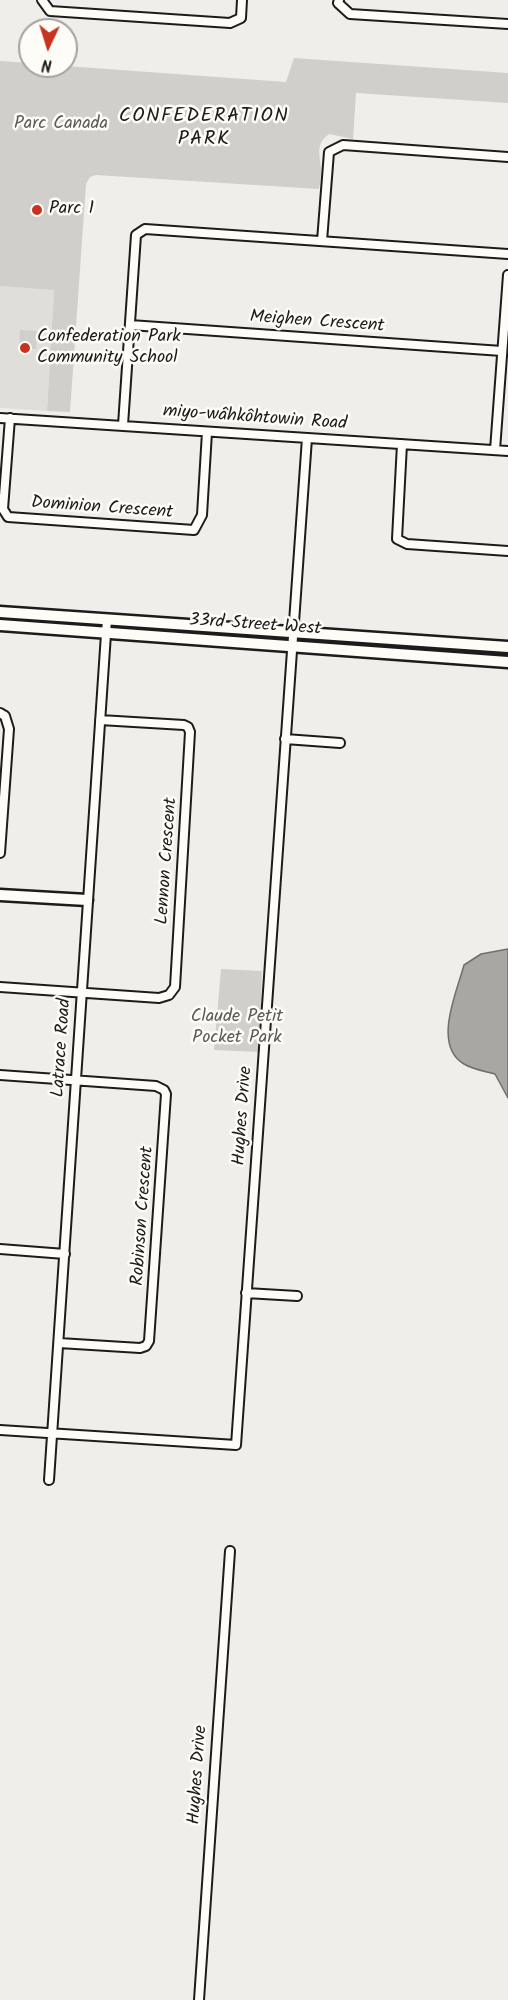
<!DOCTYPE html>
<html>
<head>
<meta charset="utf-8">
<style>
  body { margin:0 }
  #map { position:relative; width:508px; height:2000px; overflow:hidden; background:#f0eeea; font-family:Kalam,sans-serif }
  canvas { display:block }
  .north { position:absolute; left:18px; top:18px; width:60px; height:60px; box-sizing:border-box; background:#fdfcf7; border:2px solid #a3a29f; border-radius:50%; rotate:184deg; font-size:16px; font-weight:700; line-height:24px; text-align:center; color:#1c1c1c }
  .north::after { content:''; display:block; margin:auto; width:21px; height:27px; background:#c8321e; clip-path:polygon(50% 0,100% 100%,50% 72%,0 100%) }
</style>
</head>
<body>
<div id="map">
<canvas width="508" height="2000"></canvas>
<div class="north">N</div>
</div>
<script>
const context = document.querySelector('canvas').getContext('2d');
context.lineJoin = 'round';
function paint(path, color) { context.fillStyle = color; context.fill(path, 'evenodd'); }
function stroke(path, color, width, dash) { context.strokeStyle = color; context.lineWidth = width; context.lineCap = dash ? 'butt' : 'round'; context.setLineDash(dash || []); context.stroke(path); }
function write(font, color, halo, rows, align = 'center') {
  context.font = font + ' Kalam,sans-serif'; context.lineWidth = 5; context.setLineDash([]); context.textBaseline = 'middle'; context.strokeStyle = halo; context.fillStyle = color; for (const [text, x, y, turn = 0] of rows) {
    context.save(); context.translate(x, y); context.rotate((+turn || 0) * Math.PI / 180); context.textAlign = isNaN(turn) ? turn : align; if (halo) context.strokeText(text, 0, 0); context.fillText(text, 0, 0); context.restore();
  }
}
const built = new Path2D(`
  M0 286 54 289 47 411 0 408Z`);
const green = new Path2D(`
  M294 58 508 73V103L356 93 353 139 329 134C315 144 320 154 321 169 321 176 320 182 319 189L96 175 90 177 86 184 70 412 47 411 54 290 0 286V61L30 63V66H66L286 82Z
  M20 330 37 331 36 349 19 348Z
  M221 969 262 971 259 1052 214 1050Z`);
const water = new Path2D(`
  M508 949V1098L495 1074C485 1071 474 1070 464 1064 432 1045 457 992 464 965L481 954Z`);
const street = new Path2D(`
  M42 0 50 11 230 23 241 18 242 0
  M339 0 338 3 350 14 508 24
  M322 241 329 152 343 145 508 157
  M130 325 502 351
  M0 418 508 451
  M10 418 3 509 8 517 194 530 202 515 207 432
  M123 425 136 235 145 229 508 254
  M402 444 397 539 407 544 508 551
  M495 450 508 275
  M0 713 5 716 9 729 0 853
  M285 739 340 743
  M0 987 159 998 169 995 175 987 190 732 188 727 184 725 100 720
  M0 1075 156 1086 164 1090 166 1094 149 1341 146 1346 140 1348 59 1343
  M0 1249 65 1254
  M246 1293 297 1296
  M0 1430 236 1445 307 438
  M49 1480 107 619
  M199 2000 230 1551`);
const secondary = new Path2D(`
  M0 612 508 647
  M0 625 508 662
  M0 895 87 900`);
const markers = [
  [37,210,6,"#c8321e"],
  [25,348,6,"#c8321e"]
];
const parkNames = [
  ["Parc Canada",61,125],
  ["Claude Petit",237,1018],
  ["Pocket Park",237,1039]
];
const poiNames = [
  ["Parc 1",49,210],
  ["Confederation Park",37,338],
  ["Community School",37,359]
];
const streetNames = [
  ["Meighen Crescent",317,323,4],
  ["miyo-wâhkôhtowin Road",255,419,4],
  ["Dominion Crescent",102,509,4],
  ["33rd Street West",255,626,4],
  ["Lennon Crescent",168,861,-86],
  ["Latrace Road",63,1048,-86],
  ["Hughes Drive",244,1116,-86],
  ["Robinson Crescent",144,1216,-86],
  ["Hughes Drive",199,1775,-86]
];
const neighbourhoodNames = [
  ["CONFEDERATION",204,118],
  ["PARK",204,141]
];
paint(built, '#e0deda');
paint(green, '#d0cfcc');
paint(water, '#a8a7a3');
stroke(water, '#706f6d', 1.5);
stroke(street, '#1c1c1c', 12);
stroke(secondary, '#1c1c1c', 15);
stroke(street, '#fdfcf7', 8);
stroke(secondary, '#fdfcf7', 10);
for (const [x, y, r, color] of markers) { const dot = new Path2D(); dot.arc(x, y, r, 0, 2 * Math.PI); context.fillStyle = color; context.fill(dot); stroke(dot, '#fdfcf7', 2); }
write('18px', '#5b5b5a', '#fdfcf7', parkNames);
write('18px', '#1c1c1c', '#fdfcf7', poiNames, 'left');
write('18px', '#1c1c1c', '#fdfcf7', streetNames);
context.letterSpacing = '1.5px';
write('20px', '#1c1c1c', '#fdfcf7', neighbourhoodNames);
context.letterSpacing = '0px';
</script>
</body>
</html>
